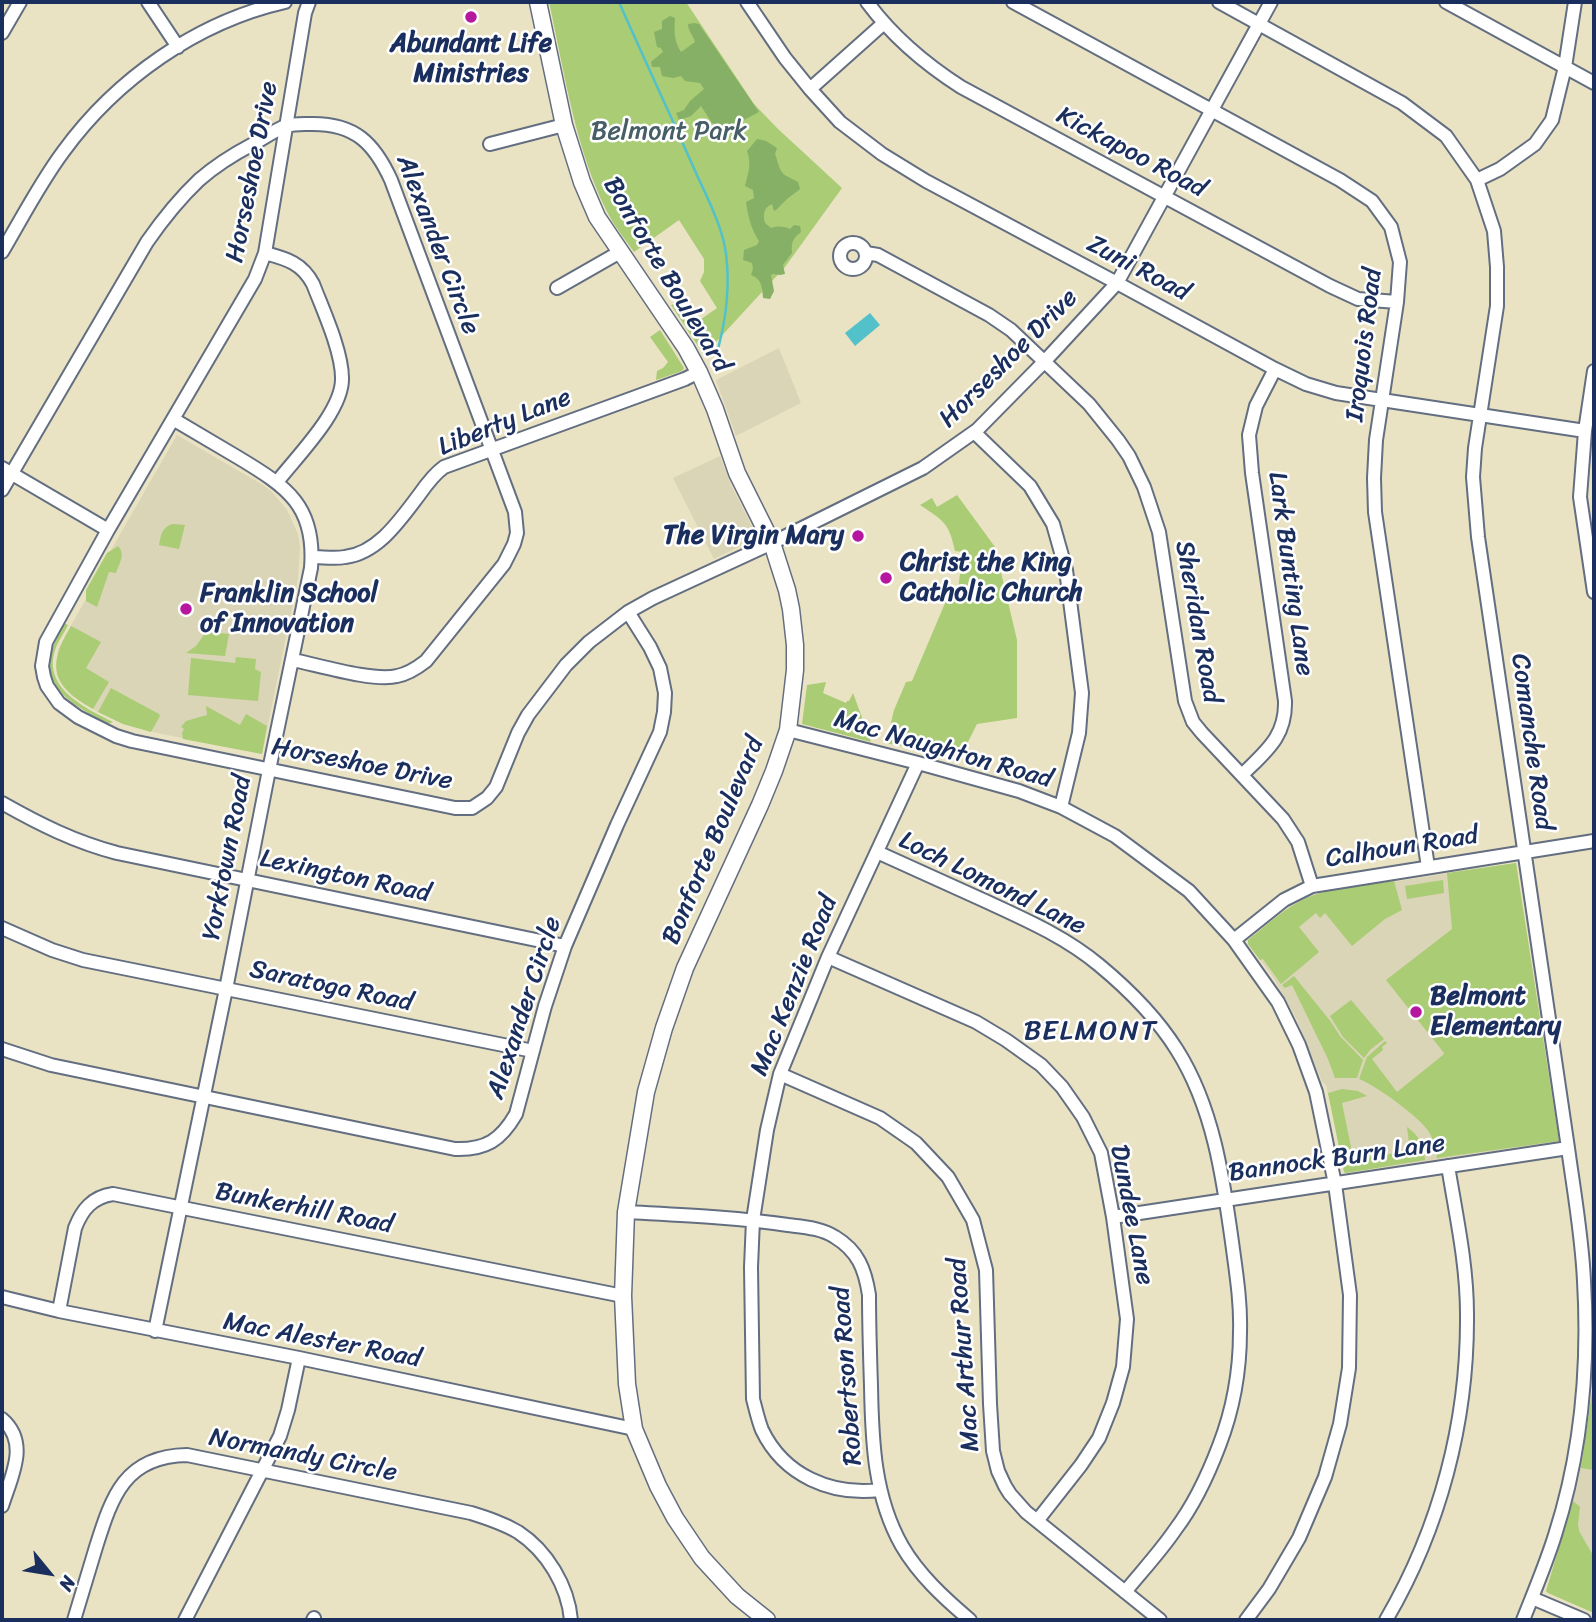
<!DOCTYPE html>
<html>
<head>
<meta charset="utf-8">
<style>
  body { margin:0 }
  #map { position:relative; width:1596px; height:1622px; overflow:hidden; background:#eae3c3; font-family:Sriracha,sans-serif }
  canvas { display:block }
  .frame { position:absolute; inset:0; border:4px solid #1b2f5e; pointer-events:none }
  .north { position:absolute; left:14px; top:1538px; width:70px; height:70px; -webkit-text-stroke:5px #fff; paint-order:stroke; rotate:120deg; font-size:19px; font-weight:700; line-height:28px; text-align:center; color:#1b2f5e }
  .north::after { content:''; display:block; margin:auto; width:24px; height:32px; background:#1b2f5e; clip-path:polygon(50% 0,100% 100%,50% 72%,0 100%) }
</style>
</head>
<body>
<div id="map">
<canvas width="1596" height="1622"></canvas>
<div class="frame"></div>
<div class="north">N</div>
</div>
<script>
const context = document.querySelector('canvas').getContext('2d');
context.lineJoin = 'round';
function paint(path, color) { context.fillStyle = color; context.fill(path, 'evenodd'); }
function stroke(path, color, width, dash) { context.strokeStyle = color; context.lineWidth = width; context.lineCap = dash ? 'butt' : 'round'; context.setLineDash(dash || []); context.stroke(path); }
function write(font, color, halo, rows, align = 'center') {
  context.font = font + ' Sriracha,sans-serif'; context.lineWidth = 5; context.setLineDash([]); context.textBaseline = 'middle'; context.strokeStyle = halo; context.fillStyle = color; for (const [text, x, y, turn = 0] of rows) {
    context.save(); context.translate(x, y); context.rotate((+turn || 0) * Math.PI / 180); context.textAlign = isNaN(turn) ? turn : align; if (halo) context.strokeText(text, 0, 0); context.fillText(text, 0, 0); context.restore();
  }
}
const built = new Path2D(`
  M779 348 801 403 736 436 716 380Z
  M177 435 263 485 272 492 287 510 298 534 300 547 298 579 262 754 157 733 123 724 98 712 72 696 63 686 57 671 58 649 112 552 111 550Z
  M720 456 731 485 757 536 755 539 714 559 673 478Z
  M1516 863 1559 1141 1346 1173 1344 1172 1337 1132 1326 1085 1322 1082 1297 1020 1273 977 1248 944V940L1289 907 1320 893Z
  M1594 1388V1613L1548 1593 1546 1591 1577 1486 1586 1441 1592 1391Z`);
const green = new Path2D(`
  M549 2H686L754 104 777 128 842 188 785 267 704 355 671 305 682 301 697 322 717 308 700 281 704 272V259L679 220 634 252C627 242 619 232 612 221 576 156 565 74 549 2Z
  M660 330 684 368 682 371 656 380 657 371 663 368 668 362 650 337Z
  M957 495 995 547 1017 640V718L977 724 960 758 886 743 894 710 906 682 912 681 951 589H958L963 552 955 551C949 523 944 521 920 505L932 498 937 507Z
  M172 524 185 525 179 549 159 545C161 534 162 528 172 524Z
  M118 546C126 554 119 564 116 573L109 572 97 607 86 601V590L107 553Z
  M64 623 68 625C65 632 60 638 57 645 39 686 83 707 113 722L108 724C59 697 32 681 64 623Z
  M71 626 101 642 86 668 109 682 93 709C52 686 46 667 71 626Z
  M206 632 229 634 225 656 186 653 196 646Z
  M236 657 256 659 255 669 261 672 258 701 188 695 191 658 235 663Z
  M826 682 823 693 846 703 847 701H849L853 693 871 742 802 724 807 685Z
  M111 688 159 714 160 716 151 732 123 724 98 712Z
  M206 706 240 725 246 714 267 726 262 754 183 739 182 733 184 729 181 727 186 721 207 715Z
  M1516 863 1559 1141 1437 1158C1435 1149 1434 1140 1429 1132 1421 1118 1374 1084 1359 1079L1367 1057 1385 1041 1387 1043 1382 1047 1383 1050 1372 1059 1397 1092 1443 1055 1444 1053 1386 980 1452 929 1447 873Z
  M1443 880 1444 893 1407 899 1405 886Z
  M1394 881 1402 910 1385 919 1352 946 1325 913 1320 918 1316 913 1299 927 1319 952 1281 984 1263 959 1260 960 1248 944V940C1264 927 1279 913 1297 903 1326 886 1362 885 1394 881Z
  M1294 976 1331 1022 1340 1036 1363 1060 1357 1078H1335L1328 1059 1292 985 1285 988 1282 985Z
  M1351 1000 1384 1039 1370 1050 1364 1058 1343 1037 1330 1016Z
  M1342 1089 1358 1091 1367 1096 1342 1103 1352 1152 1360 1151 1361 1158 1410 1151 1407 1127C1419 1135 1424 1146 1425 1160L1346 1173 1344 1172 1328 1093Z
  M1592 1392 1594 1393V1470L1581 1468Z
  M1573 1501 1580 1507 1578 1524 1579 1531 1594 1557V1613L1548 1593 1546 1591Z`);
const forest = new Path2D(`
  M670 16 675 18C674 32 674 41 681 52L695 42C693 35 688 31 688 24L694 23 699 24 759 112 744 120 735 136 722 126 712 123 701 106 691 116 679 120 676 113 684 110 690 101 704 89 700 83 685 81 681 76 673 78 662 76 660 67H652L651 62 663 52 661 48 657 47 654 32 662 29V21Z
  M757 139 766 141 777 148C774 157 775 151 777 160 782 177 784 174 798 182L800 189 787 199 776 210 774 211 772 204C763 208 763 215 765 223L771 228C778 226 783 226 790 229L794 225 800 226 801 232C793 238 791 242 792 253L783 265 785 274 780 275 773 274 771 275 774 291 770 299 763 298C762 287 762 279 751 275L753 269 752 263 743 260 744 250 757 245 759 241C751 229 748 216 746 202L754 198 753 190 745 186C748 173 752 164 747 151Z`);
const water = new Path2D(`
  M870 313 880 325 855 346 845 333Z`);
const stream = new Path2D(`
  M619 2C644 59 671 116 696 173 707 197 723 228 726 254 730 285 726 319 718 349`);
const minor = new Path2D(`
  M148 2 178 47
  M309 2 305 13 265 253 255 279 108 530 46 642 42 666 44 677 47 686 59 703 78 717 116 736 132 741 455 808H472L487 798 496 787 518 733 528 715 566 665 589 642 628 612 653 598 772 543 923 468 977 430 1044 362 1117 283 1271 2
  M747 2 785 58 810 89 840 122 882 154 926 181 1117 283 1275 369 1306 384 1336 393 1585 431
  M867 2C893 37 925 64 961 87L1330 286 1358 299 1397 302
  M1013 2 1340 180 1372 201 1391 227 1400 262 1397 302 1376 440 1374 478 1375 512 1428 867
  M1219 2 1402 103 1446 136 1477 180 1494 231 1497 267V306L1475 448 1473 477 1478 537 1568 1148C1574 1192 1582 1236 1584 1281 1589 1366 1581 1454 1555 1535 1546 1564 1534 1592 1523 1620
  M1446 2 1594 83
  M2 33 20 2
  M810 89 884 23
  M490 144 564 125
  M1477 180 1500 169 1535 144 1552 120 1565 67 1575 2
  M840 256a13 13 0 1 1 26 0a13 13 0 1 1-26 0Z
  M2 252C22 218 40 183 63 152 116 79 197 22 285 2
  M265 253C287 259 302 263 313 284 323 310 342 351 342 378 343 411 297 456 277 482
  M866 253 878 255 989 315 1011 330 1089 404 1118 440 1129 456 1144 487 1159 532 1185 701 1193 722 1202 733 1283 819 1298 842 1312 886
  M557 288 620 252
  M1594 371 1585 431 1580 497 1594 592
  M974 432 1030 486 1053 524 1066 570 1082 693 1079 733 1061 807
  M2 468 108 530
  M2 490 147 242C163 219 179 199 199 180 215 166 234 154 253 144 264 138 275 130 286 126 295 123 305 124 313 124 355 124 374 143 391 180L515 512 517 533 514 544 504 564 426 661C417 668 408 674 397 676 374 682 318 665 293 660
  M312 557C323 557 335 559 345 557 378 553 400 520 419 495 426 485 434 474 444 467L685 379 699 372
  M788 730 918 763 1019 791 1061 807 1115 836 1189 891 1234 940 1278 1002 1299 1045 1316 1092 1335 1184 1350 1295 1349 1368 1340 1424 1325 1477 1299 1538 1269 1589 1246 1620
  M1242 775C1266 751 1286 737 1285 701L1252 473 1249 435 1256 406 1275 369
  M2 803C39 824 75 842 117 853L565 946
  M877 852C913 868 948 884 983 900 1024 919 1064 936 1099 965 1128 989 1157 1018 1177 1050 1213 1107 1223 1177 1232 1242 1236 1272 1241 1302 1240 1332 1240 1370 1233 1410 1219 1446 1208 1475 1194 1505 1175 1530 1160 1552 1142 1571 1125 1592
  M2 928 52 950 83 960 533 1051
  M1234 940 1284 900 1312 886 1594 841
  M828 957 976 1022 1006 1040 1041 1065 1062 1087 1083 1117 1101 1153 1113 1217 1127 1319 1123 1367 1113 1403 1099 1438 1081 1465 1037 1521
  M2 1049 51 1065 455 1149C486 1150 501 1140 516 1114L545 1006 565 946 617 825 660 732 664 712 665 693 660 668 650 647 628 612
  M780 1074 880 1118 916 1143 948 1177 973 1220 986 1270 990 1404 993 1451 998 1471 1005 1486 1010 1494 1026 1512 1160 1620
  M626 1212C680 1215 734 1217 788 1225 804 1227 821 1228 835 1237 858 1251 865 1269 869 1295 869 1325 870 1355 871 1386 872 1441 874 1497 902 1546 919 1575 944 1598 970 1620
  M1113 1217 1568 1148
  M2 1297 59 1311 299 1358 634 1429
  M59 1311 75 1228C82 1210 92 1197 113 1194L623 1296
  M155 1331 226 989 269 770 311 568C316 506 287 487 239 458 217 445 195 432 173 419
  M2 1419C30 1443 11 1477 2 1506
  M880 1490C832 1496 784 1476 762 1430 758 1420 756 1410 753 1399L751 1267 753 1220 767 1130 780 1074 828 957 918 763
  M1532 1598 1584 1620
  M74 1620C81 1596 89 1571 96 1547 112 1496 125 1456 187 1455L471 1513C487 1518 503 1523 518 1532 547 1551 568 1586 571 1620
  M185 1620 280 1436 288 1410 299 1358
  M313 1620 314 1618
  M1386 1620C1440 1528 1468 1421 1467 1314 1467 1264 1456 1215 1448 1166`);
const major = new Path2D(`
  M538 2 564 125 582 182 597 217 686 348 699 372 715 409 737 473 772 543 787 590 791 609 795 645V670L788 730 774 771 760 805 685 968 664 1028 646 1092 626 1212 623 1296 627 1384 634 1429 658 1486 675 1518 702 1558 737 1596 767 1620`);
const markers = [
  [471,17,7,"#b5179e"],
  [858,536,7,"#b5179e"],
  [886,578,7,"#b5179e"],
  [186,609,7,"#b5179e"],
  [1416,1012,7,"#b5179e"]
];
const poiNames = [
  ["Abundant Life",471,44,"center"],
  ["Ministries",471,74,"center"],
  ["The Virgin Mary",844,536,"right"],
  ["Christ the King",900,563],
  ["Catholic Church",900,593],
  ["Franklin School",200,594],
  ["of Innovation",200,624],
  ["Belmont",1430,997],
  ["Elementary",1430,1027]
];
const parkNames = [
  ["Belmont Park",669,132]
];
const streetNames = [
  ["Kickapoo Road",1131,153,28],
  ["Horseshoe Drive",253,172,-79],
  ["Alexander Circle",437,245,69],
  ["Zuni Road",1138,269,28],
  ["Bonforte Boulevard",666,275,59],
  ["Iroquois Road",1365,345,-83],
  ["Horseshoe Drive",1009,359,-45],
  ["Liberty Lane",505,423,-22],
  ["Lark Bunting Lane",1290,574,82],
  ["Sheridan Road",1197,622,80],
  ["Comanche Road",1531,742,82],
  ["Mac Naughton Road",943,750,16],
  ["Horseshoe Drive",362,765,11],
  ["Bonforte Boulevard",714,841,-67],
  ["Calhoun Road",1402,848,-9],
  ["Yorktown Road",228,858,-79],
  ["Lexington Road",345,877,12],
  ["Loch Lomond Lane",992,884,26],
  ["Mac Kenzie Road",795,986,-68],
  ["Saratoga Road",331,987,12],
  ["Alexander Circle",525,1008,-72],
  ["Bannock Burn Lane",1337,1159,-8],
  ["Bunkerhill Road",304,1209,11],
  ["Dundee Lane",1131,1215,79],
  ["Mac Alester Road",322,1341,11],
  ["Mac Arthur Road",965,1355,-94],
  ["Robertson Road",848,1376,-94],
  ["Normandy Circle",303,1456,11]
];
const neighbourhoodNames = [
  ["BELMONT",1091,1032]
];
paint(built, '#dad5b6');
paint(green, '#a9cc75');
paint(forest, '#86b066');
paint(water, '#53c1c9');
stroke(stream, '#53c1c9', 2.5);
stroke(minor, '#636e81', 16);
stroke(major, '#636e81', 19);
stroke(minor, '#fff', 12);
stroke(major, '#fff', 16);
for (const [x, y, r, color] of markers) { const dot = new Path2D(); dot.arc(x, y, r, 0, 2 * Math.PI); context.fillStyle = color; context.fill(dot); stroke(dot, '#fff', 2.5); }
write('bold 26px', '#1b2f5e', '#fff', poiNames, 'left');
write('26px', '#465e65', '#fff', parkNames);
write('26px', '#1b2f5e', '#fff', streetNames);
context.letterSpacing = '2px';
write('28px', '#1b2f5e', '#fff', neighbourhoodNames);
context.letterSpacing = '0px';
</script>
</body>
</html>
